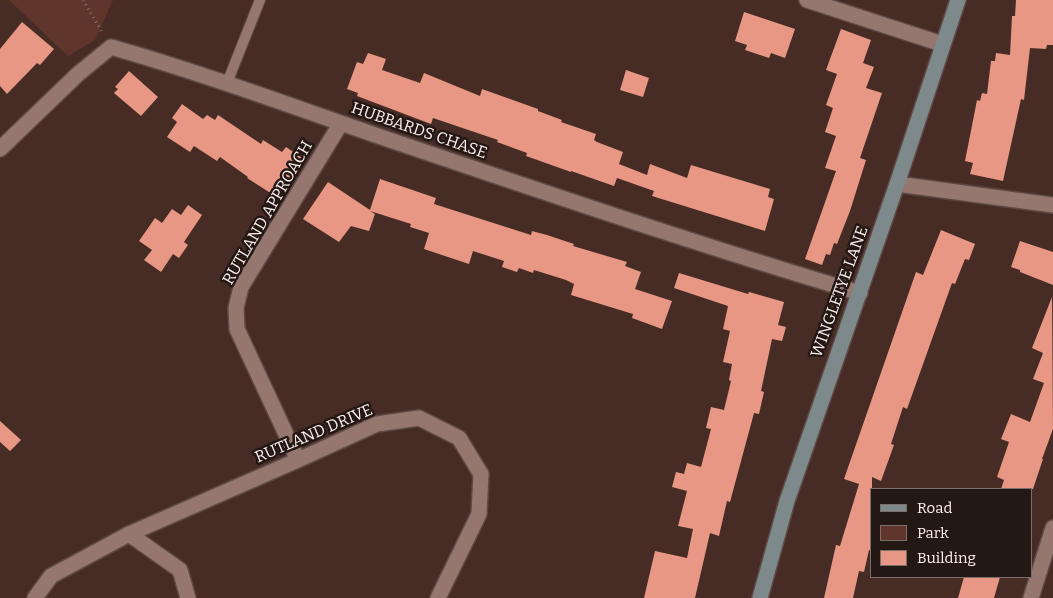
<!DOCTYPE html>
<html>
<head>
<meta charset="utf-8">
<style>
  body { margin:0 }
  #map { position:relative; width:1053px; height:598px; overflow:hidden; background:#472c26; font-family:Bitter,serif }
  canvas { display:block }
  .legend { position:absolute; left:870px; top:488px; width:162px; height:90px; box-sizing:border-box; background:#241815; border:1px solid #7b6e6b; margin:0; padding:6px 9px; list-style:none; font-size:15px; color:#fef0ed }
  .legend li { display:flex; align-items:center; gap:10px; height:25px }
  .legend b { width:25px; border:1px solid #7b6e6b }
</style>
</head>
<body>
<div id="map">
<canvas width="1053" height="598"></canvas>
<ul class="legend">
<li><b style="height:6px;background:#7d898a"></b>Road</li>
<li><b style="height:14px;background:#60352b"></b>Park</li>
<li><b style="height:14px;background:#e79783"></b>Building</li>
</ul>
</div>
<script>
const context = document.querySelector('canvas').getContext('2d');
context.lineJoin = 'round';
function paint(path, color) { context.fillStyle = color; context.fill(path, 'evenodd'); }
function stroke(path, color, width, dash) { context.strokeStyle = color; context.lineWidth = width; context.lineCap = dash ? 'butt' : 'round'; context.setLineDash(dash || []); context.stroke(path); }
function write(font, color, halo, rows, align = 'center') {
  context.font = font + ' Bitter,serif'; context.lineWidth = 5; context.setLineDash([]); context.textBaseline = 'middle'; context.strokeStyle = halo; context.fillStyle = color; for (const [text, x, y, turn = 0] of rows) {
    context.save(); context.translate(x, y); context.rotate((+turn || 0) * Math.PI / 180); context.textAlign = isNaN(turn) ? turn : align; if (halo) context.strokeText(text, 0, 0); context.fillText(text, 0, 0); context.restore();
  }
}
const green = new Path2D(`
  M9 0H113L95 40 68 56Z`);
const building = new Path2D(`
  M1016 0H1053V45H1047L1046 49 1030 48 1024 100 1021 99 1003 181 970 174 973 163 965 161 977 100 980 101 982 93 987 94 991 61H995L996 53 1010 55 1012 16H1015Z
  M744 12 795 29 785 58 771 53 769 58 745 50 747 45 735 41Z
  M22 22 54 49 40 65 37 63 7 94 0 86V49Z
  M841 29 871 40 863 63 874 67 866 88 882 93 860 158 866 160 850 211 837 244 834 243 830 255 826 254 822 265 805 259 836 171 825 168 836 136 825 132 833 108 826 105 837 74 826 70Z
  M368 53 386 59 382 70 420 83 424 73 480 96 482 89 538 109V111L562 120 561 122 596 134 594 140 597 142 623 152 619 164 647 175 650 164 687 178 691 165 770 189 768 197 774 199 765 231 652 196 654 191 617 178 614 186 571 171V172L526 156 527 153 497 142 498 140 433 118 431 124 357 96 358 93 347 89 357 62 363 64Z
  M626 70 649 78 643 97 620 90Z
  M129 71 158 97 141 116 114 93 118 89 115 87Z
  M182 104 203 119 207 115 215 120 218 115 261 144 263 140 282 152 286 147 302 158 288 180 283 176 272 194 247 178 248 177 220 157 217 161 194 146 190 152 167 137 177 122 172 118Z
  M380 179 436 198 434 204 531 235 532 231 547 235 574 244 573 246 627 262 625 266 641 272 635 289 672 301 662 329 632 318 633 314 571 295 574 284 566 280 534 270 533 273 519 268 517 272 502 267 504 261 473 251 469 264 424 249 429 233 410 227 411 224 370 211 375 214 369 231 351 226 339 242 303 219 328 182 370 210Z
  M188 205 202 215 184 242 188 245 179 258 173 254 161 272 144 260 152 250 139 241 155 218 162 223 172 209 181 215Z
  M941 230 975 244 969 260 965 259 955 284 952 283 907 409 903 407 891 444 894 445 881 481 872 477V551L869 550 864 572 859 571 853 598H824L836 545 840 546 859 484 844 479 916 272 923 275Z
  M1020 241 1053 252V285L1020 272V270L1011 267Z
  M679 273 748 294 749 292 784 302 778 325 786 327 782 341 772 339 761 391 764 392 759 414 754 413 730 502 727 501 719 536 710 533 695 598H644L655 551 687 558 693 529 678 526 687 491 672 487 676 472 684 474 687 463 701 467 711 429 706 428 711 407 724 410 731 381 729 380 732 364 723 362 730 331 723 329 728 306 674 288Z
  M1052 297 1053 429 1042 459H1043L1033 489H1001L1004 480 997 477 1009 442 1001 439 1011 414 1030 422 1044 383 1033 379 1043 353 1032 348Z
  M0 421 21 440 10 451 0 442Z
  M964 577H1000L994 598H958Z`);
const path = new Path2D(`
  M83 0 103 34`);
const lane = new Path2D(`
  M227 83 260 0`);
const street = new Path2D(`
  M807 0 942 44
  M0 149 78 74 111 47C202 73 291 106 381 137 540 191 699 245 860 293
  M897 184 1053 205
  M298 460 237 329 236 308 241 287 341 123
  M129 534 180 570 188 598
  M35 598 51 576 129 534 298 460 377 424 419 418 459 438 481 474 479 514 438 598
  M1031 598 1053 528`);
const secondary = new Path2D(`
  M760 598 787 501 897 184 958 0`);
const streetNames = [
  ["HUBBARDS CHASE",419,131,19],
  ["RUTLAND APPROACH",268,213,-60],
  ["WINGLETYE LANE",840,292,-70],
  ["RUTLAND DRIVE",314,434,-23]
];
paint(green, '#60352b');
paint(building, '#e79783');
stroke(lane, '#5e4944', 12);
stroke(street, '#5e4944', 18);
stroke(secondary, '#5e4944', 18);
stroke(path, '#866f6a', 3, [1, 4]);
stroke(lane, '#967770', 10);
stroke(street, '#967770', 15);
stroke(secondary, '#7d898a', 15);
write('16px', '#fef0ed', '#241815', streetNames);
</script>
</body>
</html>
